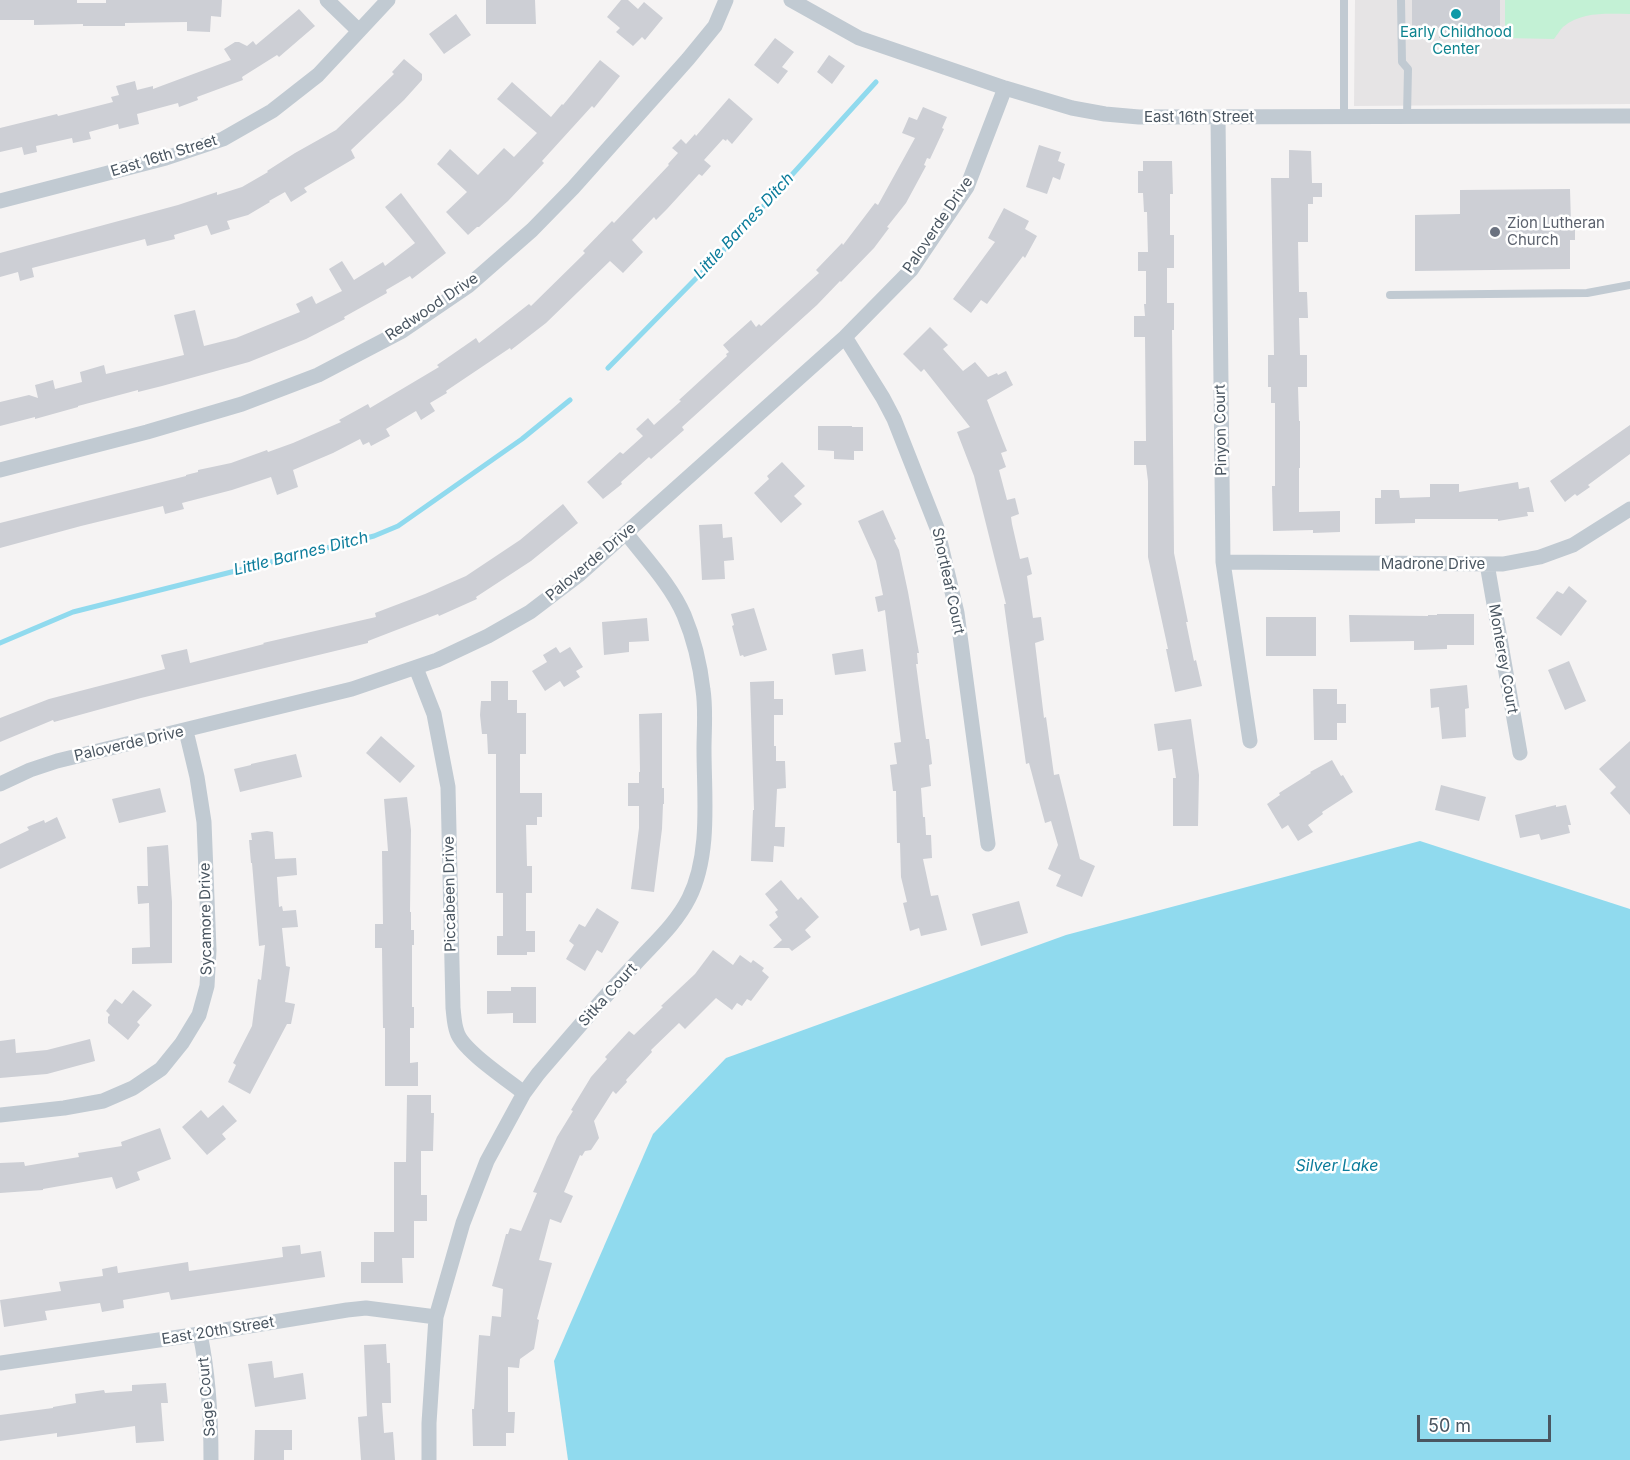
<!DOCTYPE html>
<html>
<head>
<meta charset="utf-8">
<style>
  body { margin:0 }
  #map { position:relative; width:1630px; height:1460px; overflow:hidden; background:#f5f3f3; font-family:Inter,sans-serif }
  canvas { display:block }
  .scale { position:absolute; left:1417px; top:1415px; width:134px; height:27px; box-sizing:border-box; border:3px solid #4a5661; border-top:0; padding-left:8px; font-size:18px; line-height:21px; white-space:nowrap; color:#4a5661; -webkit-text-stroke:4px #fff; paint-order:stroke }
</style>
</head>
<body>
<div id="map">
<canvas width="1630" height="1460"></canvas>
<div class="scale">50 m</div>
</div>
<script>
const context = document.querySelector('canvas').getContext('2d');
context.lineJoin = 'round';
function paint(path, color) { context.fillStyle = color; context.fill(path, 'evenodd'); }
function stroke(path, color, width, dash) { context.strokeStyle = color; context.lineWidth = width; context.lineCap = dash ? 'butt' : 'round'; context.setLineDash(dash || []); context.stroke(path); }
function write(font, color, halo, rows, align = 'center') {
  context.font = font + ' Inter,sans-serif'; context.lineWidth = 5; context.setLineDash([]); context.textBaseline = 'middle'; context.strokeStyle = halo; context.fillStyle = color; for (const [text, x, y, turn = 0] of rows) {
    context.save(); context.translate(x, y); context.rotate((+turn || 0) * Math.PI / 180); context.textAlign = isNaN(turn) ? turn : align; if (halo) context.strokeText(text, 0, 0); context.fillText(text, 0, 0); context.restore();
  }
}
const education = new Path2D(`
  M1355 0H1630V104L1354 106Z`);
const green = new Path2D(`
  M1505 0H1630V14C1608 14 1582 11 1563 27 1560 30 1557 35 1554 39L1505 38Z`);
const water = new Path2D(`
  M1420 841 1630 909V1460H568L554 1361 653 1134 726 1058 1066 935Z`);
const stream = new Path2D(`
  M608 368 721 253 876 82
  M0 643 73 612 374 536 398 526 522 439 570 400`);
const building = new Path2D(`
  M0 0H77V3H106V0H222L221 17 211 16 210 32 187 31V22L125 23V26H83V24L34 25V20H0Z
  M486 0H535L536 24H486Z
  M621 0H628L638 9 644 2 663 18 645 40 642 37 633 46 616 32 620 28 607 17Z
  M1412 0H1500V28H1454V38H1439L1440 28H1412Z
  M299 9 315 26 279 57 277 55 242 77 243 80 197 97 198 100 179 107 178 103 137 114 139 124 119 129 118 124 89 132 91 139 73 143 72 138 36 146 37 152 24 155 22 147 0 152V128L57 114 58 116 113 102 111 97 119 95 116 86 135 81 137 90 153 86V89L231 60 224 49 235 42H239L247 46 253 41 256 45Z
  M456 14 471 35 444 54 429 34Z
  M775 38 794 52 782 67 788 71 778 84 754 65Z
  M829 55 845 66 832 84 817 72Z
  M404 59 422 74V80L404 100 351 150 355 158 304 188 307 192 291 202 285 192 269 201 270 202 248 215 227 221 230 229 211 235 207 225 174 235 175 239 147 246 145 239 32 268 34 277 20 281 18 272 0 277V253L178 205 217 192V195L242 187 268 172 267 171 295 153 336 130 394 74 392 72Z
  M600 60 620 76 594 108 592 106 542 161 544 163 508 201 479 227H477L468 235 446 212 467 192 437 164 450 149 478 175 504 148 514 157 537 133 497 99 512 82 551 117 562 104 563 105Z
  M729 98 753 119 732 144 727 139 726 141 723 139 704 160 711 166 702 176 699 174 667 209 656 220 654 217 632 240 643 252 623 273 610 261 546 323 511 350 510 348 446 391 447 393 430 403 435 411 421 420 416 411 386 429 390 436 371 446 369 442 363 445 360 439 333 453 293 470 298 487 277 495 271 477 232 490 182 503 184 509 165 514 163 506 81 526 0 548V523L186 476V475L198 472V470L231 463 267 450 268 452 293 443 341 422 339 420 368 404 370 408 439 367 437 365 476 338 479 343 529 304 531 306 585 253 583 251 612 221 614 223 669 165 668 164 678 153 672 148 681 139 686 144 695 134 696 136Z
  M923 107 947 117 942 128 944 129 930 159 927 158 924 165 926 166 906 203 887 227 889 228 874 248 841 282 840 281 817 305 682 427 684 430 651 459 649 457 621 482 622 484 603 499 587 482 620 452 623 454 643 436 636 429 648 418 654 425 681 401 679 400 727 356 726 354 729 352 723 345 751 320 756 327 759 324 761 326 819 273 816 270 842 243 843 245 875 203 878 205 915 138 902 133 909 117 917 120Z
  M1039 145 1061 152 1058 161 1065 164 1060 180 1053 177 1047 194 1026 187Z
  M1289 150 1311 151 1312 183H1322V197H1313V204H1308V242H1298L1299 292H1307L1308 318H1299L1300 355H1307V387H1298L1299 421H1300V468H1299V512L1340 511V532L1313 533V530L1273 531 1272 486H1275V403H1271V387H1268V355H1274L1271 178H1289Z
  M1143 161H1172L1173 194H1170V235H1174V268H1167V303H1174V330H1172L1174 553 1188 622H1186L1194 661 1196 660 1202 686 1175 692 1166 649H1168L1148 557V481L1146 465H1134V441H1146L1145 337H1134V316H1145L1144 304H1146V271H1138V252H1148L1147 212H1144L1143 193H1138V171H1143Z
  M1570 189 1571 224H1575V240H1570V269L1415 271V215L1460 214V190Z
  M401 193 446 253 412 279 410 276 386 290 387 293 344 317 345 319 306 339 249 362 162 386 138 392V390L78 406V407L35 419V417L0 426V402L29 395 38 398 35 385 53 380 55 389 82 382 80 372 104 365 106 374 184 355 174 315 195 310 204 346 236 338 300 312 296 304 312 296 316 304 342 291 329 269 342 261 354 280 383 262 385 266 415 243 385 207Z
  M1004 208 1029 221 1025 229 1037 236 1025 258 1023 256 987 304 981 300 971 313 953 299 995 242 988 238Z
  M930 327 948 345 943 349 963 371 975 362 988 377 997 373 998 375 1006 371 1013 385 987 400 1007 451 1001 453 1006 467 999 470 1007 500 1015 498 1019 514 1011 517 1012 524 1020 559 1028 557 1032 574 1027 576 1033 618 1041 617 1044 640 1035 643 1044 718 1046 717 1054 775 1059 774 1080 859 1095 866 1082 897 1056 886 1061 875 1048 869 1058 845 1051 821 1045 823 1029 763 1026 764 1004 604H1006L974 476 957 432 970 427 924 369 921 372 903 354Z
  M1630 425V454L1588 485 1590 487 1577 496 1575 494 1565 502 1550 481Z
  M818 426H852V427H863V451H854V460L834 459V451L818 450Z
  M782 462 805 486 794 496 802 504 781 523 754 493 769 479 767 476Z
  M1518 482 1519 489 1529 487 1534 512H1527L1528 516 1498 521V519H1415V523L1375 524V498H1381V490H1399L1400 498 1430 497V484H1459V492Z
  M563 504 578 523 531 561 476 597 477 599 439 616 438 614 368 641V643L141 698 54 722 53 720 0 742V718L49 699 165 669 161 655 187 649 190 663 264 644 263 643 376 617 375 613 425 594 466 576 520 540Z
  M883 510 896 539 894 540 899 550 908 592 919 653H917L918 664H916L926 739H929L932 764 929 765 931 786 921 788 923 817H925L926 835H931L932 858 923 859 931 896 938 895 947 930 921 936 919 928 910 931 903 903 907 902 901 877 900 843H897L896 791H893L890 765 897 764 894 743 901 742 885 610 878 612 875 597 883 595 876 561 858 521Z
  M722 524 723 538 732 537 734 560 724 561 725 579 702 580 699 525Z
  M1569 586 1587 601 1561 636 1536 618 1557 591 1563 594Z
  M754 608 767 650 744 657 743 655 740 656 732 626 734 625 731 614Z
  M1437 614H1474V645H1447V649L1414 650V641L1350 642 1349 615 1428 616V615H1437Z
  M1266 617H1316V656H1266Z
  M647 618 649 641 629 642V652L604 655 602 622Z
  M556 647 560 653 570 647 583 667 576 671 580 677 564 687 560 681 545 691 532 671 547 662 543 655Z
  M863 649 866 671 835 675 832 654Z
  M1569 661 1586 701 1565 710 1548 670Z
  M491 681H508V700H517V713H526V754H520V793H542V817H537V825H526L527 866H532V893H526V931H535V952H527V955H497V936H503V893H496V754H488L487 734H482L480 715 481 701H491Z
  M774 681V699H783V715H774V746H776V761H785L786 788 777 789 775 827H785L784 847 774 846 773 862 751 861 753 810H754L750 682Z
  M1467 685 1469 708 1465 709 1466 737 1442 739 1439 707 1431 708 1430 689Z
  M1313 689H1337V704H1346V723H1337V740H1314Z
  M662 713V788H664V804H663L662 829 654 892 631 889 639 828V806H628V783H639V772H640L639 714Z
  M1191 719 1199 775 1198 826H1173V778H1176L1172 749 1158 751 1154 724Z
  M381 736 415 766 400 783 366 753Z
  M1630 741V815L1610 793 1616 787 1599 769Z
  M296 754 302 777 240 792 234 769 251 765V764Z
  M1332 760 1341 776 1343 775 1353 792 1322 812 1323 814 1308 825 1313 832 1298 841 1288 825 1282 829 1267 804 1280 795 1279 793 1311 773 1310 772Z
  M1441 785 1486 797 1479 821 1435 810Z
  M160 788 166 812 119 823 112 799Z
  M407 797 411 830 410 912H411V930H414V945H412V1007H414V1028H410V1063L418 1062V1086H385V1028H383L382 948H375V924H383L382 851H388L384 799Z
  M1556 805V807L1566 805 1571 825H1568L1570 833 1541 840 1539 834 1520 838 1515 815Z
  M57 817 66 838 0 869V844L29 830 27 827 44 820 45 823Z
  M267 831 273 832 275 859 296 858 297 875 277 877 279 907 282 906 283 911 296 910 298 927 282 928 286 966 290 967 285 1002 295 1004 291 1024H287L250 1094 228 1082 236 1065 233 1063 252 1026 258 979 261 980 265 945 259 946 252 863H251L249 840H252L251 833Z
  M168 845 172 902V963L132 964V948L150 947 149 903 138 904 137 886H148L147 847Z
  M781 880 798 900 801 897 819 917 805 930 811 937 792 951 789 948H773L782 940 769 925 778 917 775 912 778 910 765 894Z
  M1019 901 1028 933 981 946 972 914Z
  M597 908 619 922 602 953 597 950 585 971 566 959 574 945 569 941 579 924 585 927Z
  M713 950 733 965 740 955 751 963 753 960 764 968 762 971 769 977 751 1001 747 999 742 1006 737 1003 732 1010 716 998 685 1029 679 1023 651 1050 652 1052 626 1080 627 1082 616 1094 613 1091 594 1121 599 1138 591 1150 585 1151 582 1156 580 1155 564 1192 573 1196 561 1223 550 1219 539 1260 552 1263 537 1319 539 1320 534 1349 520 1359 519 1368 508 1367V1412H515L514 1433H506V1446H473L472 1409H474L479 1335 490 1336 492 1316 501 1317 503 1289 492 1286 506 1234H508L510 1228 521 1231 537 1193 533 1192 557 1137 573 1111 571 1110 591 1077 607 1059 605 1057 629 1031 634 1035 663 1007 661 1006 695 974Z
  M511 987H536V1023H513V1013L487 1014V991H511Z
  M133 990 152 1005 137 1022 140 1025 128 1040 108 1023V1017L110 1015 106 1011 115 999 122 1004Z
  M15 1039 16 1053 47 1050 90 1039 95 1061 47 1074 0 1078V1041Z
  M407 1095H431V1113H434L433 1151H421V1195H427V1221H414V1258H402L403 1283H361V1262H374V1232H394V1162H406Z
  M223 1105 237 1121 222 1134 226 1139 207 1155 182 1127 201 1110 208 1118Z
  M160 1128 171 1159 137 1172 140 1180 116 1189 112 1177 43 1189V1190L0 1193V1163L24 1162 25 1166 79 1157 78 1153 122 1146 121 1142Z
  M300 1245 301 1254 321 1251 325 1277 171 1300 169 1292 123 1300 124 1308 102 1312 100 1303 45 1311 47 1320 4 1327 0 1300 61 1291 59 1282 103 1276 102 1269 117 1266 118 1273 188 1262 189 1271 283 1257 282 1247Z
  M386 1344 387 1363H390L391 1403H382L384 1433 393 1432 395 1460H361L358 1417 367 1416 364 1345Z
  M272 1361 274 1378 303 1373 306 1399 255 1407 248 1364Z
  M166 1383 168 1403H161L164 1441 136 1443 135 1426 57 1437V1433L0 1441V1415L53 1408V1407L76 1403 75 1394 104 1390 105 1393 132 1391V1385Z
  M255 1430H292V1450H284V1460H254Z`);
const service = new Path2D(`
  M1344 0V116
  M1401 0 1402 62 1408 69 1407 116
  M1390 295 1587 293 1630 285`);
const minor = new Path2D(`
  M327 0 359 31
  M791 0 859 38 1005 88 1072 108 1105 114 1139 117 1630 116
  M1218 117 1223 562 1250 741
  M0 201 166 158 223 139 272 111 318 75 388 0
  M845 337 883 398 894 419 937 528 957 613 988 844
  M0 470 147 432 242 404 318 375 402 331 468 286 532 230 573 188 688 59 715 26 726 0
  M1223 562 1503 564 1540 557 1573 545 1630 509
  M1487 564 1520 753
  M416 668 434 714 448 787 453 1008C454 1016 454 1024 457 1032 462 1050 508 1080 524 1093
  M0 784 30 770 57 761 352 689 437 660 488 636 530 612 580 574 845 337 911 270 967 187 1005 88
  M0 1115 64 1108 103 1101 133 1088 161 1069 182 1043 199 1015 207 986 209 950 204 822 197 777 186 731
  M200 1334C209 1376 211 1417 211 1460
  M0 1363 200 1334 347 1310 366 1308 436 1317
  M429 1460V1423L436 1317 463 1223 487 1161 524 1093 538 1074C570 1037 601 1000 635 964 654 943 676 924 689 898 711 854 704 796 704 749 704 730 706 709 703 690 700 664 694 639 684 615 671 585 646 559 626 533`);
const markers = [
  [1456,14,6,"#0f9aa8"],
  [1495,232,6,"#6b7280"]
];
const cultureNames = [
  ["Early Childhood",1456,32],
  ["Center",1456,49]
];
const streetNames = [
  ["East 16th Street",1199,117],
  ["East 16th Street",164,156,-17],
  ["Paloverde Drive",938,225,-56],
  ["Redwood Drive",432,307,-34],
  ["Pinyon Court",1221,430,-91],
  ["Paloverde Drive",591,562,-40],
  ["Madrone Drive",1433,564],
  ["Shortleaf Court",948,581,78],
  ["Monterey Court",1503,659,80],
  ["Paloverde Drive",129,744,-13],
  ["Piccabeen Drive",450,894,-91],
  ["Sycamore Drive",206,919,-91],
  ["Sitka Court",608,995,-48],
  ["East 20th Street",218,1331,-9],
  ["Sage Court",207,1397,-95]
];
const worshipNames = [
  ["Zion Lutheran",1507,223],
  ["Church",1507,240]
];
const waterNames = [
  ["Little Barnes Ditch",744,226,-47],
  ["Little Barnes Ditch",301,554,-14],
  ["Silver Lake",1337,1166]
];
paint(education, '#e6e4e5');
paint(green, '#c3f1d5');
paint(water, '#90daee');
stroke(stream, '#90daee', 5);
paint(building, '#cdcfd5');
stroke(service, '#c1cad2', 8);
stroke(minor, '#c1cad2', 15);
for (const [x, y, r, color] of markers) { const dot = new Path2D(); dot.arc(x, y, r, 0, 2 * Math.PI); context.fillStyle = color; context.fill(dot); stroke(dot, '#fff', 2); }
write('15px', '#0d838f', '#fff', cultureNames);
write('15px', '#4a5661', '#fff', streetNames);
write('15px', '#5b616d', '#fff', worshipNames, 'left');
write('italic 16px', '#0c7c9b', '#fff', waterNames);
</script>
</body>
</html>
